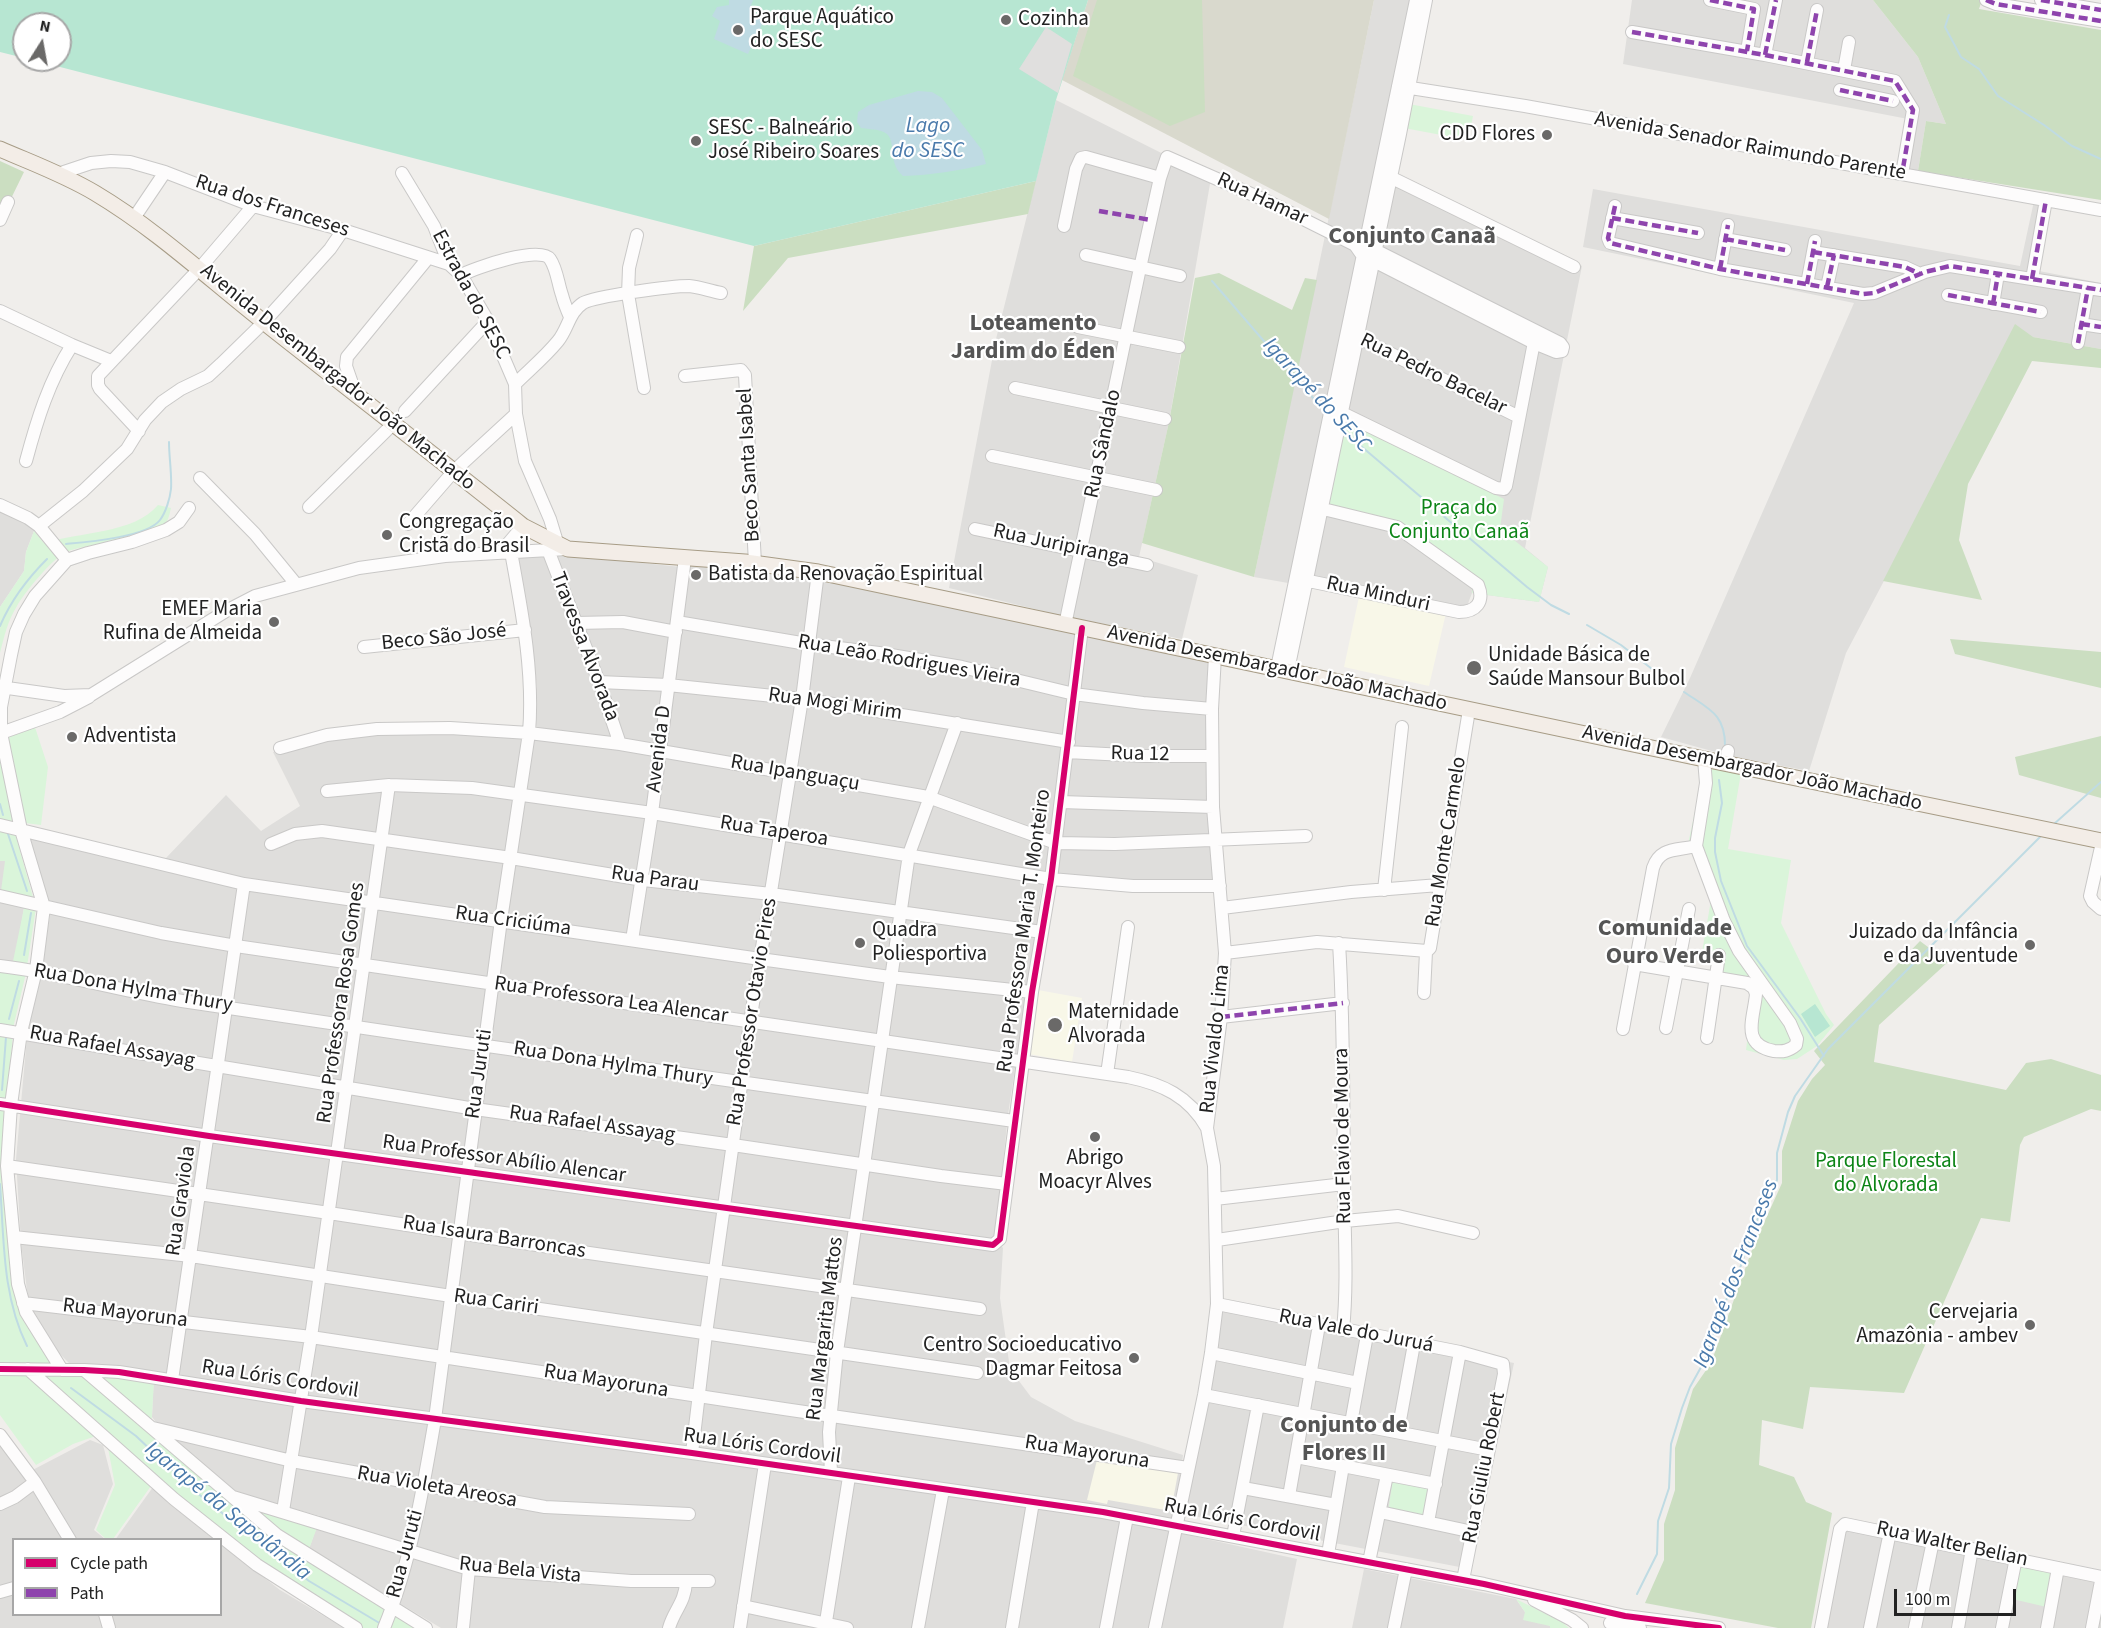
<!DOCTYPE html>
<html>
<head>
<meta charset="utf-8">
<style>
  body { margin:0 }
  #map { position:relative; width:2101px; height:1628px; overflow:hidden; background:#f0eeeb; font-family:"Source Sans 3",sans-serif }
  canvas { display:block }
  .legend { position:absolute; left:12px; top:1538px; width:210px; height:78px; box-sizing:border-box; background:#fff; border:2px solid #a7a7a7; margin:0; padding:8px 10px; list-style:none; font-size:18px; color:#222 }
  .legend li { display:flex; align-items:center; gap:12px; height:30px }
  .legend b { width:30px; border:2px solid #a7a7a7 }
  .north { position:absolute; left:12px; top:12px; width:60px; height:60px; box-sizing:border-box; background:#fff; border:2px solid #a7a7a7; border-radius:50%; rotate:11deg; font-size:16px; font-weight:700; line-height:24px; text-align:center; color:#222 }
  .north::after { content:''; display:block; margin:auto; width:21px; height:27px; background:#6a6968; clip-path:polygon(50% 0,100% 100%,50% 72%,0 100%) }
  .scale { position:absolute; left:1894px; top:1589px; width:122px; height:27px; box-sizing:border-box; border:3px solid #222; border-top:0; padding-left:8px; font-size:18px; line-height:21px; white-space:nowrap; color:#222; -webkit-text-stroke:4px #fff; paint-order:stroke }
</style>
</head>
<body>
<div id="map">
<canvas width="2101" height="1628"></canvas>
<ul class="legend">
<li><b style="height:8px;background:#d6006c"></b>Cycle path</li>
<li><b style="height:8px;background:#8e44ad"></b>Path</li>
</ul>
<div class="north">N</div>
<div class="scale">100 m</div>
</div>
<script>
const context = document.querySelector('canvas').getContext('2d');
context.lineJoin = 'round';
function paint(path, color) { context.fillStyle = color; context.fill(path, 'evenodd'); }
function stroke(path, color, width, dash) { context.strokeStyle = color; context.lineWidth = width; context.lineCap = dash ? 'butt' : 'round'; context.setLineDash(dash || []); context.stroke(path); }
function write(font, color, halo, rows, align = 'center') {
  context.font = font + ' "Source Sans 3",sans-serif'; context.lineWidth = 4.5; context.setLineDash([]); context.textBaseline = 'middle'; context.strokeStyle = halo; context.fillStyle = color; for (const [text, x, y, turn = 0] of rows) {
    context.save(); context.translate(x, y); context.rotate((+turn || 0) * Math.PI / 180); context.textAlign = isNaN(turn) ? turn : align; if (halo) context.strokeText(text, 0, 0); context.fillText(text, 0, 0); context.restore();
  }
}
const residential = new Path2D(`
  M1374 0H1410L1375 170 1582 266 1525 548 1548 567 1539 602 1472 593 1464 614 1254 577Z
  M1632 0H1873L1918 57 1946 124 1926 121 1918 171 1898 168 1908 119 1623 64Z
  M1056 100 1211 178 1169 422 1139 557 1198 575 1182 639 1063 616 949 588 996 339Z
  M1593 189 2020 266 2034 201 2051 204 2039 271 2101 283V349L2033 337 1965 427 1846 653 1809 771 1730 756 1661 737 1690 678 1854 303 1583 247Z
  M0 511 33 524 34 531 26 552 24 571 0 607Z
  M556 554 681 567 696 564 749 568 810 576 1208 661 1207 714 1213 880 1140 881 1044 873 1008 1115 995 1239 1003 1248 1000 1298 1010 1369 1031 1397 1075 1421 1183 1455 1175 1517 1152 1628H441L309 1549 320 1516 234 1492 166 1435 152 1417 154 1371 69 1363 55 1349 36 1320 28 1298 21 1243 16 1159 28 1026 50 916 47 900 28 837 160 870 166 858 226 795 261 831 300 806 273 752 332 738 401 733 452 731 525 738 536 740 537 686 518 557Z
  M0 861H5L23 895 24 908 15 960 11 971 0 970Z
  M1217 1304 1514 1363 1470 1569 1183 1514Z
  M0 1436 23 1475 90 1440 103 1445 113 1484 94 1530 105 1539 14 1540V1614H220L221 1544 280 1590 344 1628H0Z
  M153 1487 168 1503 214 1539 115 1540Z
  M1843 1518 2101 1574V1628H1817Z
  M1179 1533 1297 1559 1283 1628H1162Z
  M1364 1569 1516 1599 1525 1612 1550 1626V1628H1352Z`);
const education = new Path2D(`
  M1359 597 1446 613 1429 686 1344 667Z
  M1038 990 1082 998 1072 1062 1029 1054Z
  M1097 1460 1178 1473 1171 1511 1108 1500 1107 1504 1087 1500Z`);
const construction = new Path2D(`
  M1088 0H1374L1329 219 1062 80Z`);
const forest = new Path2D(`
  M1097 0H1202L1205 112 1170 126 1073 76Z
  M1873 0H1982L1979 9 2101 30V200L1918 171 1926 121 1946 124 1918 57Z
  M0 161 24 172 0 221Z
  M1036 181 1028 214 788 258 743 311 754 246Z
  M1219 273 1292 310 1305 278 1317 280 1254 577 1142 543 1169 422 1195 278Z
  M2015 324 2033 337 2101 349V368L2032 361 1968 484 1959 540 1982 600 1883 581Z
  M1950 639 2101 652V688L1955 654Z
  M2101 736V798L2019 775 2015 757Z
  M1920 941 1948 962 1879 1025 1874 1062 2006 1090 2026 1063 2051 1059 2101 1075V1111L2091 1109 2024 1137 2020 1145 2010 1222 1981 1218 1904 1393 1810 1387 1803 1429 1762 1420 1759 1465 1794 1477 1806 1502 1832 1513 1811 1628H1778L1645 1603 1664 1560V1524L1675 1490V1448L1693 1389 1711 1363 1753 1247 1782 1183V1151L1798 1101 1812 1079 1825 1065 1814 1051Z`);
const park = new Path2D(`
  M1409 104 1473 116 1468 140 1404 128Z
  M1339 417 1504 499 1500 529 1548 567 1539 602 1472 593 1471 578 1395 524 1322 504Z
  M158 505 171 508C170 512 169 518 167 521 151 543 89 542 66 552 53 558 24 593 17 606 8 620 4 637 0 653V607L24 571 26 552 34 531 44 543C78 532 134 534 158 505Z
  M32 718 48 767 41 825 25 823 15 833 36 908 26 973 14 1024 6 1105 13 1280 19 1310 46 1352V1357L58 1371 154 1381 151 1432 233 1504 318 1525 306 1557 422 1628H348V1620L265 1563 156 1479 113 1539H106L96 1530 115 1485 108 1448 101 1430 93 1437 73 1444 36 1465 0 1415V970L11 971 24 908 23 895 1 891 5 861H0V734Z
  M1705 765 1741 773 1728 849 1791 860 1781 923 1826 1014 1834 1025 1817 1046 1797 1059 1784 1060 1746 1050 1753 994 1751 987 1714 975 1716 953 1702 952 1711 900 1695 853 1688 844Z
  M1393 1478 1431 1485 1425 1519 1388 1512Z
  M2016 1556 2057 1564 2051 1608 2008 1598Z
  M1516 1599 1562 1622 1569 1628H1550V1626L1523 1620 1525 1612Z`);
const pitch = new Path2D(`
  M0 0H1088L1056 100 1036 181 754 246 33 60H60V24H24V58L0 52Z
  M1815 1004 1830 1026 1815 1037 1801 1014Z`);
const parking = new Path2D(`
  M1046 27 1072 44 1058 93 1019 69Z`);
const water = new Path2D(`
  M729 0H753L750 8 753 15 764 20 748 54 714 39 720 21 712 16 717 7 729 5Z
  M918 91 932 92 942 98 982 150 986 164C958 171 932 175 903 176 885 161 900 136 881 131 875 129 867 129 861 128L857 122 858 112 869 105Z`);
const stream = new Path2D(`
  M1949 15 1945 27 1961 57 1979 69 1998 96 2044 125 2072 146 2101 159
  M1212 281 1326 413
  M1342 430 1527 587 1551 605 1569 614
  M66 544C88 542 147 537 160 520 166 512 170 498 171 489 172 474 169 457 169 442
  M1587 625 1621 645 1665 679
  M0 626C11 600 27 579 47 559
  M1684 692C1709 709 1726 714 1725 748
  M1719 780 1722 803 1715 838V852L1721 881 1747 946 1800 1018 1824 1056
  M0 804 3 815
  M2054 824 2101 782
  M8 834 27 891
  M24 955 31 913
  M9 1019 19 981
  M2 1090 6 1037
  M0 1184C4 1238 2 1296 27 1346
  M71 1388 136 1436 191 1488 262 1545 309 1581 381 1624
  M1637 1594 1657 1554 1658 1521 1669 1488 1671 1444 1682 1408 1690 1387 1705 1360 1718 1319 1740 1268 1754 1227 1777 1180V1153L1788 1112 1795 1096 1828 1049 2041 836`);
const minor = new Path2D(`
  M1710 0 1754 9 1747 51
  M1986 0 1996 4 2101 21
  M2041 0 2101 10
  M1632 32 1765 55 1895 81 1913 110 1902 174
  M1765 55 1776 0
  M1807 62 1817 10
  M1844 70 1849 42
  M1398 86 1525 106 2101 210
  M1840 90 1893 101
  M402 173 434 226 449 264 461 275 488 321 515 384 516 414 525 461 550 519 557 542
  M58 174 91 163 111 161 130 162 165 172 253 206 343 230 449 264
  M1386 175 1574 267
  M1615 206 1608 238 1610 243 1720 269 1863 294 1874 293 1925 272 1950 266 2101 290
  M134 218 165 172
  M1612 218 1698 233
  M0 220 8 202
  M1064 226 1076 169 1081 158 1086 157 1160 178
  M637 235 629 268 628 294 644 388
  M1725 239 1785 250
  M1813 252 1905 267 1920 274
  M1086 255 1180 276
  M1720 269 1728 225
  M461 275C475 268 540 245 550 259 557 269 558 284 562 295 564 303 567 310 570 317
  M2032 279 2046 200
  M1807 284 1815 241
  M1827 287 1834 255
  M1948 295 2041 312
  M1993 304 1998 274
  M0 311 72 345 111 361
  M2081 324 2101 327
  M1078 327 1179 347
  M1351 334 1519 417
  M2078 343 2088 288
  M685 376 741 370 745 375 755 563
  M515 384C529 370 545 357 558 341 568 329 569 312 583 303 595 296 673 286 689 286 700 287 710 291 721 293
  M1015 388 1165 419
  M355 392 346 366 347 357 428 258
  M1336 410 1496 488 1504 489 1506 486 1535 337
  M405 411 488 321
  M139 431 100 389 98 385V376L200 268 253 206
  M992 456 1156 490
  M26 461C37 420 49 381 72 345
  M200 478 255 534 296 584
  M0 505 28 518 39 526 67 560
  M309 507 394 423
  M408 524 454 471 516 414
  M39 526 83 491 127 449 145 420 162 402 181 389 208 376 221 364 264 322 330 249 343 230
  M975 529 1147 565
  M548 550 599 682 620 744
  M501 552 523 526
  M1299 579 1459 612C1476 612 1485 602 1478 585L1397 527 1315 507
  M677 622 807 644 879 653 962 667 1074 694 1143 703 1212 709
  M576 623 623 622 676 632
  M1065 625 1140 268 1160 178 1167 157 1267 201 1355 245H1364L1375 250 1560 343 1563 347 1562 351 1556 352 1534 343 1362 255 1355 245
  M364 647 525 630
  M1277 668 1416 0
  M1288 670 1400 134 1426 0
  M599 682 668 685 802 699 1069 742
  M0 687 64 696 91 695 226 611 255 596 359 568 445 556 567 549
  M1 733 60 712 89 697
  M280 748 327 735 377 729 450 728 529 733 620 744 928 797 1056 843 1115 844 1306 836
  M1067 752 1144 756H1212
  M1726 764 1728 751
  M327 791 389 785 472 788 652 813 1051 879 1133 886H1220
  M1061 802 1213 807
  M0 825 244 884 760 959 890 977 1032 992
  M271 844 295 834 322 831 511 858 643 880 771 894 1042 932
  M2101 847 2090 896 2093 902 2101 909
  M1384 890 1402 727
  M0 896 161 933 236 946 1128 1077C1162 1084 1189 1096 1207 1128
  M1222 908 1351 892 1439 885
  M632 940 652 813 685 558
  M1339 943C1344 1022 1343 1101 1344 1180 1344 1230 1348 1279 1343 1330
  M1225 953 1317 942 1427 951 1430 948 1469 710
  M1634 964 1747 983 1754 988 1756 994C1754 1018 1740 1045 1774 1051 1783 1052 1789 1051 1796 1045L1797 1039 1790 1023 1739 951 1724 921 1696 846 1706 783 1704 759
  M0 966C61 973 121 991 182 1001 459 1043 736 1082 1014 1121
  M1424 993 1426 952
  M1221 1017 1343 1003
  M1666 1028 1689 909
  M1623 1029 1653 868C1660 847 1676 851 1696 846
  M0 1030 475 1109 733 1145 941 1176 1007 1184
  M1707 1038 1719 955
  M1107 1074 1128 927
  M0 1104 209 1136 993 1245 1000 1239 1032 992 1051 879 1082 628
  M7 1166 329 1213 582 1252 980 1309
  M1215 1199 1344 1184
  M14 1237 191 1256 451 1296 977 1373
  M1217 1240 1345 1221 1398 1216 1473 1233
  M23 1303 311 1337 784 1409 1188 1468
  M1217 1304 1460 1352 1503 1364 1504 1374 1463 1580
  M1211 1353 1358 1383
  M0 1369 84 1370 119 1372 301 1401 692 1453 1103 1512 1484 1584 1625 1616 1719 1628
  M28 1369 174 1499 257 1565 356 1628
  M62 1370 26 1312 18 1284 7 1166 11 1105 21 1032 36 970 44 907 21 830 1 733V707L11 655 16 632 24 614 35 596 67 560 88 553 132 542 166 530 179 522 189 508
  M84 1370 277 1535 426 1628
  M172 1380 244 884
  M1204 1395 1489 1450
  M1351 1423 1367 1335
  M153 1428 292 1461 545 1507 689 1514
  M1398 1431 1414 1344
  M0 1435 35 1482 70 1540
  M692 1453 706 1334 750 1022 802 699 818 572
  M1296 1457 1436 1484
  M831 1472 829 1432 837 1352 909 854 957 723
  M1243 1488 1336 1505
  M1289 1496 1319 1325
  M233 1497 469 1569 631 1581H709
  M0 1504 15 1497 35 1482
  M283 1511 311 1337 389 785
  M1380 1512 1473 1532
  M1428 1522 1460 1352
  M1233 1536 1258 1405
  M1328 1554 1343 1466
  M1369 1562 1387 1475
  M0 1592 14 1588
  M1534 1600 1572 1620 1582 1628
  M743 1606 847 1628
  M105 1614 109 1628
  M1610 1623 1640 1628
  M384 1628C411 1562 423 1489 435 1419L501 920 529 733C534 672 522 612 511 552
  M463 1628 469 1569
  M669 1628C674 1610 685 1603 686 1582
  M740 1628 765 1464
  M825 1628 849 1477
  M918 1628 943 1490
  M1012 1628 1033 1502
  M1106 1628 1127 1517
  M1155 1628 1204 1395 1211 1353 1217 1304 1214 1166 1207 1128 1221 1017 1225 953 1213 807 1212 709 1215 656
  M1394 1628 1406 1569
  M1821 1628 1840 1529 1845 1524 2101 1577
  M1870 1628 1890 1532
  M1915 1628 1933 1541
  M1958 1628 1972 1549
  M2002 1628 2016 1558
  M2047 1628 2058 1568
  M2092 1628 2101 1581`);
const major = new Path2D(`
  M0 149C32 163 65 175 95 193 157 230 209 279 265 323 351 391 438 458 523 526L568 549 745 562 818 572 1704 759 2101 841`);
const quiet = new Path2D(`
  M1710 0 1754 9 1747 51
  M1986 0 1996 4 2101 21
  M2041 0 2101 10
  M1632 32 1765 55 1895 81 1913 110 1902 174
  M1765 55 1776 0
  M1807 62 1817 10
  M1840 90 1893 101
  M1615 206 1608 238 1610 243 1720 269 1863 294 1874 293 1925 272 1950 266 2101 290
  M1099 211 1151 220
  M1612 218 1698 233
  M1725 239 1785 250
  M1813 252 1905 267 1920 274
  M1720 269 1728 225
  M2032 279 2046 200
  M1807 284 1815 241
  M1827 287 1834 255
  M1948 295 2041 312
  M1993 304 1998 274
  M2081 324 2101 327
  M2078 343 2088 288
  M1221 1017 1343 1003`);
const cycleway = new Path2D(`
  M0 1104 209 1136 993 1245 1000 1239 1032 992 1051 879 1082 628
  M0 1369 84 1370 119 1372 301 1401 692 1453 1103 1512 1484 1584 1625 1616 1719 1628`);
const markers = [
  [1006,20,6,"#6a6968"],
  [738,30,6,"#6a6968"],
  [1547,135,6,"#6a6968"],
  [696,141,6,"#6a6968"],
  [387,535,6,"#6a6968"],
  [696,575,6,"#6a6968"],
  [274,622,6,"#6a6968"],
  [1474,668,8,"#6a6968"],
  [72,737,6,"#6a6968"],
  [860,943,6,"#6a6968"],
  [2030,945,6,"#6a6968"],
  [1055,1025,8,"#6a6968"],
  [1095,1137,6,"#6a6968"],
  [2030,1325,6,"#6a6968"],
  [1134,1358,6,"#6a6968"]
];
const poiNames = [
  ["Parque Aquático",750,18],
  ["do SESC",750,42],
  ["Cozinha",1018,20],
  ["SESC - Balneário",708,129],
  ["José Ribeiro Soares",708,153],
  ["CDD Flores",1535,135,"right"],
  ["Congregação",399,523],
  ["Cristã do Brasil",399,547],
  ["Batista da Renovação Espiritual",708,575],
  ["EMEF Maria",262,610,"right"],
  ["Rufina de Almeida",262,634,"right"],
  ["Unidade Básica de",1488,656],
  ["Saúde Mansour Bulbol",1488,680],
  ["Adventista",84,737],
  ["Quadra",872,931],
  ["Poliesportiva",872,955],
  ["Juizado da Infância",2018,933,"right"],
  ["e da Juventude",2018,957,"right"],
  ["Maternidade",1068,1013],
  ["Alvorada",1068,1037],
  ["Abrigo",1095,1159,"center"],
  ["Moacyr Alves",1095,1183,"center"],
  ["Cervejaria",2018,1313,"right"],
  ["Amazônia - ambev",2018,1337,"right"],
  ["Centro Socioeducativo",1122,1346,"right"],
  ["Dagmar Feitosa",1122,1370,"right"]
];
const streetNames = [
  ["Avenida Senador Raimundo Parente",1750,147,10],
  ["Rua Hamar",1262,200,25],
  ["Rua dos Franceses",272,207,18],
  ["Estrada do SESC",470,295,62],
  ["Rua Pedro Bacelar",1433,375,26],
  ["Avenida Desembargador João Machado",337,378,39],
  ["Rua Sândalo",1104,444,-78],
  ["Beco Santa Isabel",750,465,-93],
  ["Rua Juripiranga",1061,546,12],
  ["Rua Minduri",1378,595,12],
  ["Beco São José",444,638,-6],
  ["Travessa Alvorada",584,647,69],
  ["Rua Leão Rodrigues Vieira",909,662,10],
  ["Avenida Desembargador João Machado",1277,669,12],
  ["Rua Mogi Mirim",835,705,8],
  ["Avenida D",660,749,-83],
  ["Rua 12",1140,755,1],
  ["Avenida Desembargador João Machado",1752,769,12],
  ["Rua Ipanguaçu",795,774,10],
  ["Rua Taperoa",774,832,9],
  ["Rua Monte Carmelo",1447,842,-81],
  ["Rua Parau",655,880,8],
  ["Rua Criciúma",513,922,8],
  ["Rua Professora Maria T. Monteiro",1025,931,-82],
  ["Rua Dona Hylma Thury",133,989,10],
  ["Rua Professora Lea Alencar",611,1001,8],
  ["Rua Professora Rosa Gomes",342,1003,-82],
  ["Rua Professor Otavio Pires",753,1012,-81],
  ["Rua Vivaldo Lima",1216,1039,-84],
  ["Rua Rafael Assayag",112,1048,10],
  ["Rua Dona Hylma Thury",613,1065,9],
  ["Rua Juruti",480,1074,-82],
  ["Rua Rafael Assayag",592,1125,8],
  ["Rua Flavio de Moura",1344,1136,-91],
  ["Rua Professor Abílio Alencar",504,1160,8],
  ["Rua Graviola",182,1201,-82],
  ["Rua Isaura Barroncas",494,1238,9],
  ["Rua Cariri",496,1303,8],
  ["Rua Mayoruna",125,1314,7],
  ["Rua Margarita Mattos",826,1329,-83],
  ["Rua Vale do Juruá",1356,1332,11],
  ["Rua Lóris Cordovil",280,1380,9],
  ["Rua Mayoruna",606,1382,9],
  ["Rua Lóris Cordovil",762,1447,8],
  ["Rua Mayoruna",1087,1453,9],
  ["Rua Giuliu Robert",1485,1468,-79],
  ["Rua Violeta Areosa",437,1488,10],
  ["Rua Lóris Cordovil",1242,1521,11],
  ["Rua Walter Belian",1952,1545,12],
  ["Rua Juruti",406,1554,-75],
  ["Rua Bela Vista",520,1571,6]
];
const parkNames = [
  ["Praça do",1459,509],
  ["Conjunto Canaã",1459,533],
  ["Parque Florestal",1886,1162],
  ["do Alvorada",1886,1186]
];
const waterNames = [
  ["Lago",928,127],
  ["do SESC",928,152],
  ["Igarapé do SESC",1316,396,47],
  ["Igarapé dos Franceses",1737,1274,-69],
  ["Igarapé da Sapolândia",227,1512,39]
];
const quarterNames = [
  ["Conjunto Canaã",1412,238],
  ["Loteamento",1033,325],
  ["Jardim do Éden",1033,353],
  ["Comunidade",1665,930],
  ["Ouro Verde",1665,958],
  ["Conjunto de",1344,1427],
  ["Flores II",1344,1455]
];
paint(residential, '#dfdedc');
paint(education, '#f8f7e8');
paint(construction, '#d9d9cd');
paint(forest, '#cbdec1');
paint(park, '#daf5da');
paint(pitch, '#b7e6d2');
paint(parking, '#e0dfde');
paint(water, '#bfdbe3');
stroke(stream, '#bfdbe3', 2);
stroke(minor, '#c9c8c7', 14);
stroke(major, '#a79c86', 17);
stroke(minor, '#fdfcfc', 12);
stroke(major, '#f3ede7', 15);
stroke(quiet, '#8e44ad', 4.5, [9, 4.5]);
stroke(cycleway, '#d6006c', 6);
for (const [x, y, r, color] of markers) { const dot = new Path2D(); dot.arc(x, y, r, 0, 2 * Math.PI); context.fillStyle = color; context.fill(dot); stroke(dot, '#fff', 2); }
write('21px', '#222', '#fff', poiNames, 'left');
write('21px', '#222', '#fff', streetNames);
write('21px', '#0c8416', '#fff', parkNames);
write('italic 22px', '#4a7aab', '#fff', waterNames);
write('bold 24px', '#555', '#fff', quarterNames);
</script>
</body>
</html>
